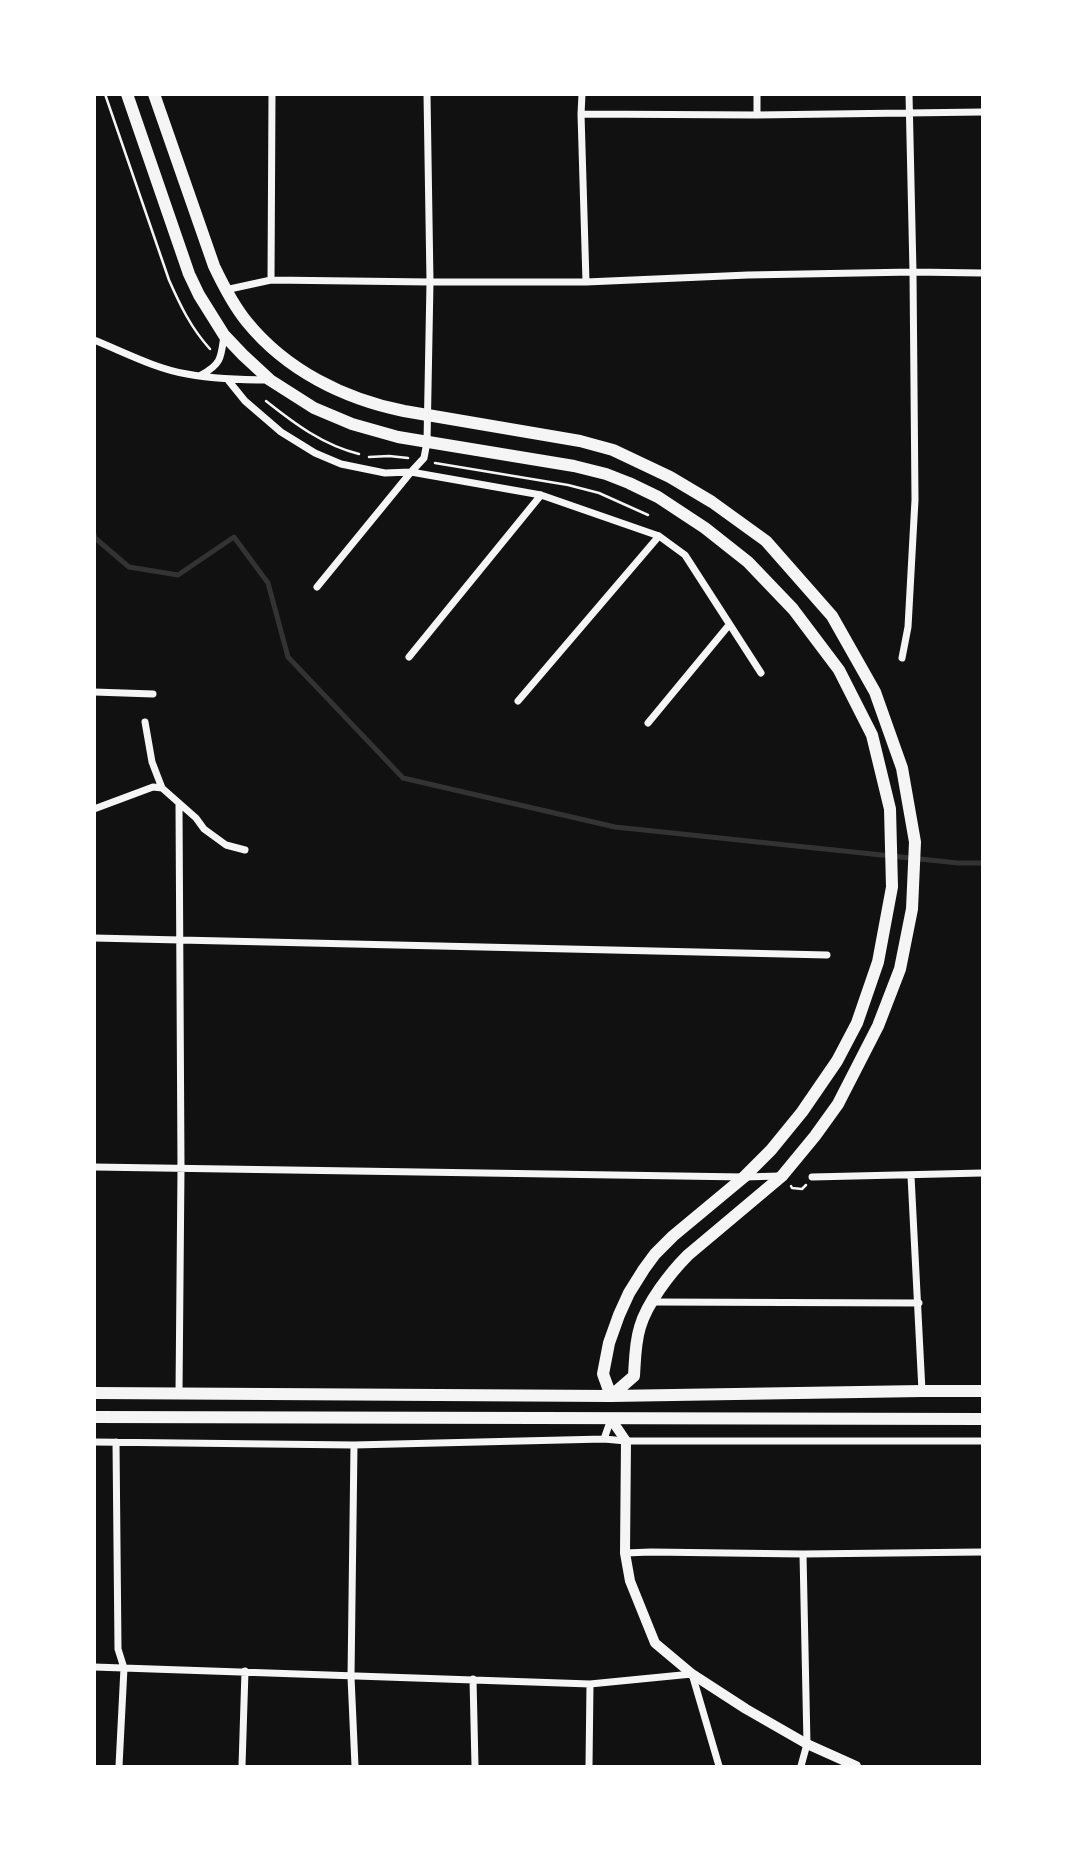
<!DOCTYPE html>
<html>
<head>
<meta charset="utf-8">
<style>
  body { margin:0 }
  #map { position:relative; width:1077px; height:1861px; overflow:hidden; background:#111; font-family:"PT Sans",sans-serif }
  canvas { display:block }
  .frame { position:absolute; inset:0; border:96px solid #fff; pointer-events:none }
</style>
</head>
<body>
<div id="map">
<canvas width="1077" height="1861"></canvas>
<div class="frame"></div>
</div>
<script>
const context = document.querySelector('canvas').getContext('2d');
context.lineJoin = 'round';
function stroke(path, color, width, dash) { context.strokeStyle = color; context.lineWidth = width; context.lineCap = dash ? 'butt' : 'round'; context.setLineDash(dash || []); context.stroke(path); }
const stream = new Path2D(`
  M94 534 95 538 129 567 178 575 234 537 268 583 288 657 403 778 615 827 958 863H982`);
const path = new Path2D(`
  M105 94 169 280C180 305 191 328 210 349
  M266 401C295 424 323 445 359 454
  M369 457 389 456 408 458
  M435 463 568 485 599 493 648 515
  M791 1186 792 1188 802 1189 806 1185`);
const minor = new Path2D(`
  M582 94 581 114 586 282
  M757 94V115
  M581 114 757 115 982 112
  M271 280 272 94
  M225 290 271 280 430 282H586L748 275 913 272 982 273
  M94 340C124 352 156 369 187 374 215 379 242 380 269 380
  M201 375C222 364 221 357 224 335
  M228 380 245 401 281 432 315 453 341 464 385 473 411 472 541 495 659 536 685 555 761 673
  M317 587 411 472 424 458 427 442 430 282 427 94
  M409 657 541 495
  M902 658 908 627 915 500 913 272 909 94
  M94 692 153 694
  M518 701 659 536
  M145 722 152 762 162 788
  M648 723 729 625
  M94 809 153 787 162 788 196 818 204 829 226 845 245 850
  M94 938 827 955
  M94 1167 744 1177 780 1176
  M911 1176 922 1391
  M812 1177 982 1173
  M652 1302 919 1303
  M179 1393 181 1168 179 804
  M604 1439 611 1419
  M94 1442 354 1445 604 1439 626 1441H982
  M116 1442 118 1649 124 1668 119 1766
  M354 1445 351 1677 355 1766
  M625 1553 651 1552 803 1554 982 1552
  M94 1667 590 1684 692 1674 719 1766
  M473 1679 475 1766
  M242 1766 245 1671
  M589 1766 590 1684
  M801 1766 807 1744 803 1554`);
const tertiary = new Path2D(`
  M611 1419 626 1441 625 1553 630 1581 655 1643 692 1674 746 1709 807 1744 856 1766`);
const primary = new Path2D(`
  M127 94 189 274 199 295 224 335 243 355 270 380 314 408 352 424 398 437 574 466 606 474 629 483 658 497 705 528 748 562 793 609 839 670 872 735 890 809 892 887 878 962 857 1023 837 1061 802 1112 771 1150 744 1177 673 1236 655 1254 644 1269 629 1293 619 1315 609 1343 603 1374 611 1396 634 1376C635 1360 635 1343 640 1327 647 1303 670 1273 688 1255L782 1176 815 1136 838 1104 878 1026 900 969 912 909 915 842 902 768 875 692 832 616 766 541 712 502 670 477 613 450 580 441 404 411C344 399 286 370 247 322 233 305 223 285 214 266L154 94
  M94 1393 611 1396 922 1391H982
  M94 1417 982 1419`);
stroke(stream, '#333', 5);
stroke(path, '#f5f5f5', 2.5);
stroke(minor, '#f5f5f5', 7);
stroke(tertiary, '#f5f5f5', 10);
stroke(primary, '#f5f5f5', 12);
</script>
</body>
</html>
